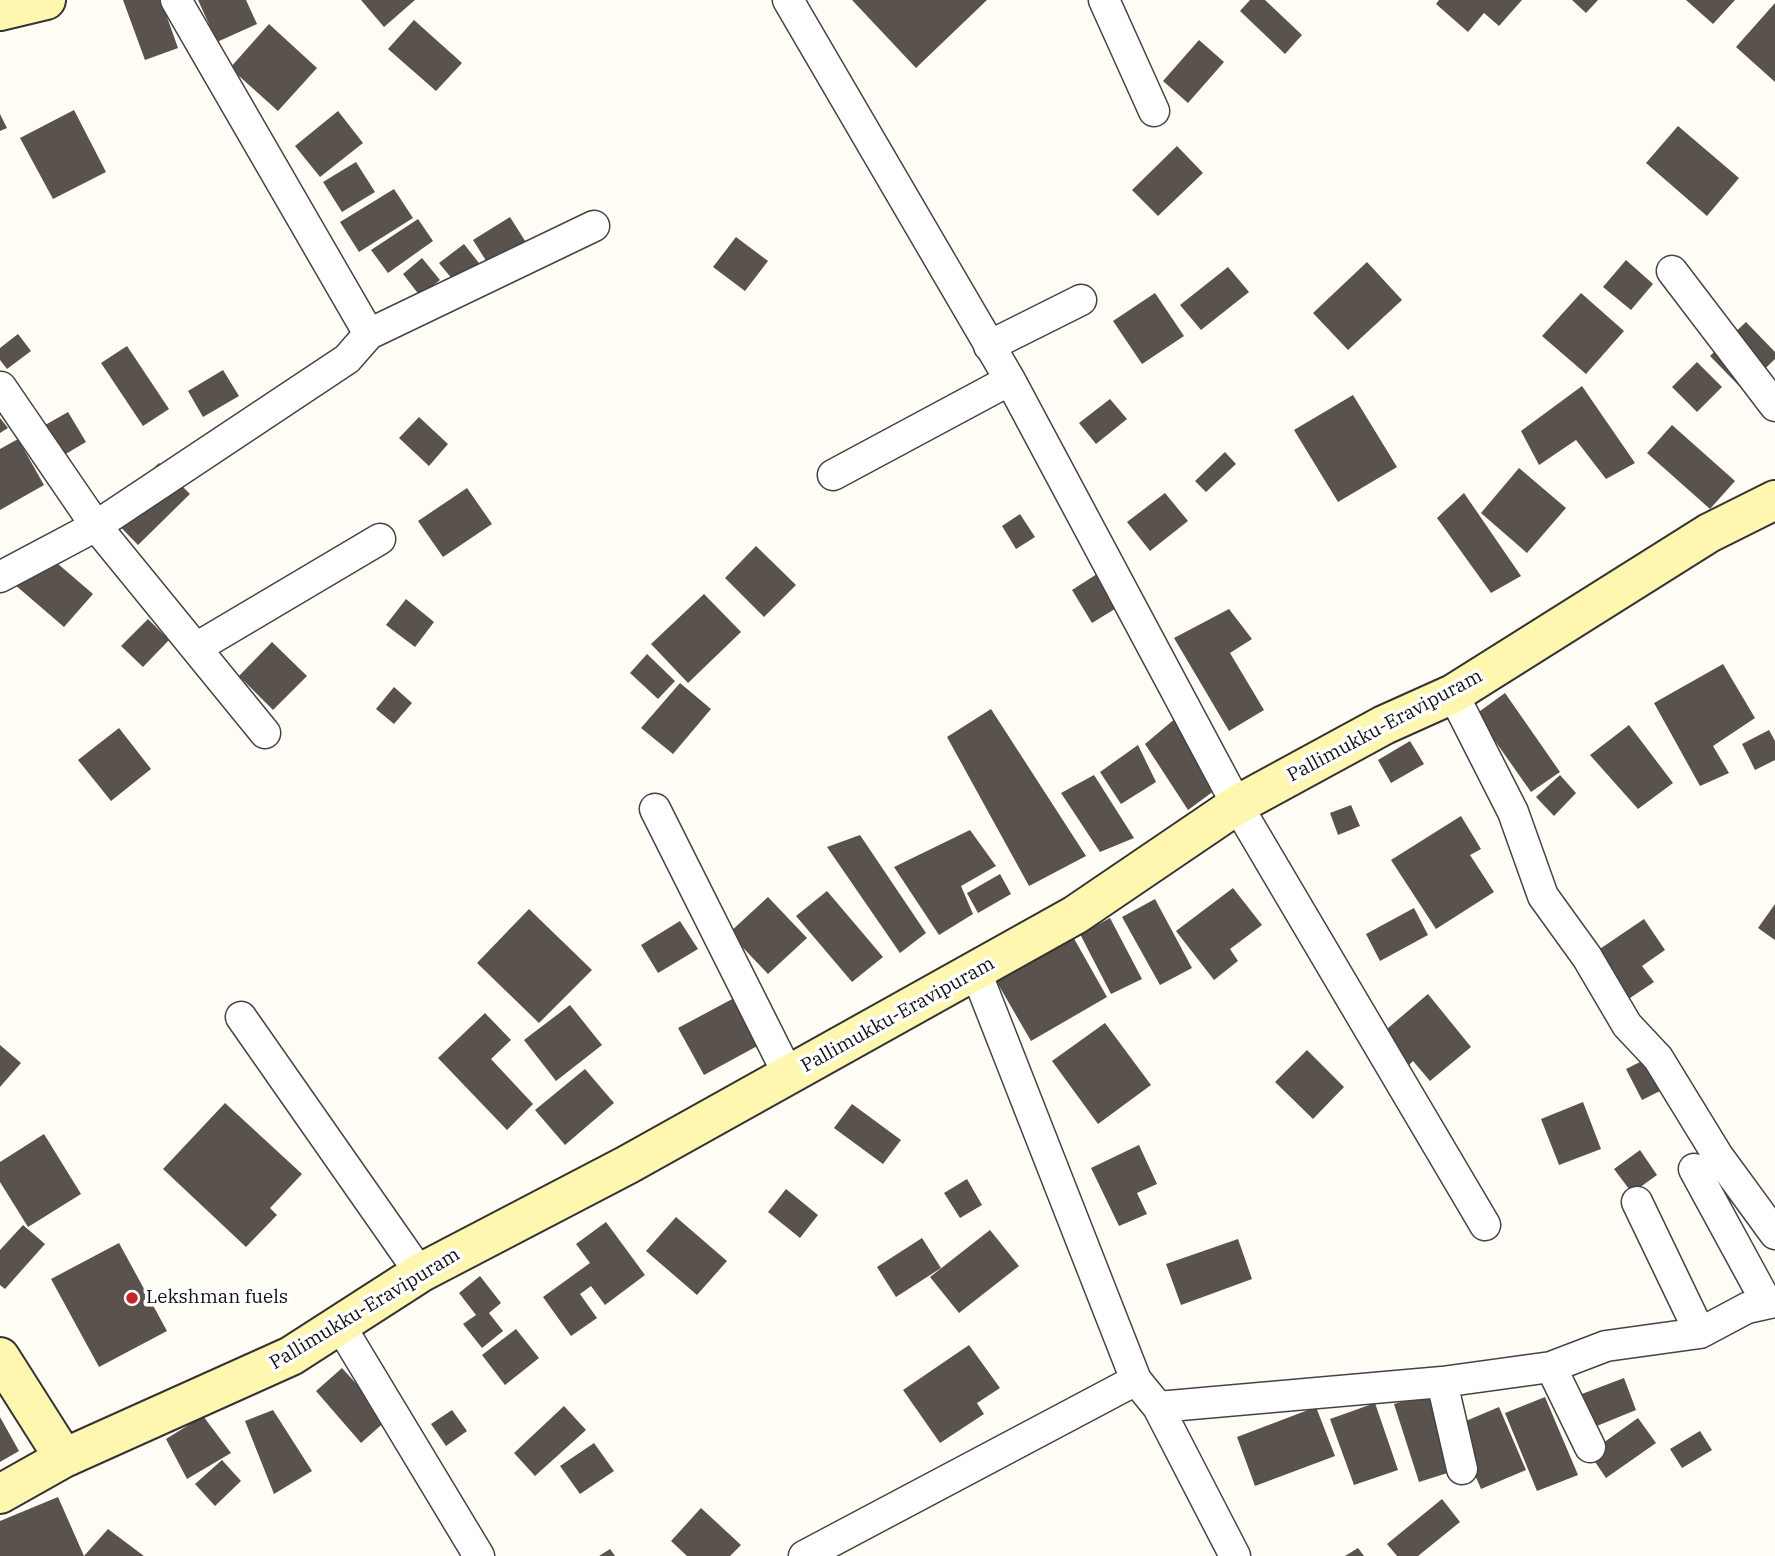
<!DOCTYPE html>
<html>
<head>
<meta charset="utf-8">
<style>
  body { margin:0 }
  canvas { display:block; background:#fffdf5 }
</style>
</head>
<body>
<canvas width="1775" height="1556"></canvas>
<script>
const context = document.querySelector('canvas').getContext('2d');
context.lineJoin = 'round';
function paint(path, color) { context.fillStyle = color; context.fill(path, 'evenodd'); }
function stroke(path, color, width, dash) { context.strokeStyle = color; context.lineWidth = width; context.lineCap = dash ? 'butt' : 'round'; context.setLineDash(dash || []); context.stroke(path); }
function write(font, color, halo, rows, align = 'center') {
  context.font = font + ' "IBM Plex Serif",serif'; context.lineWidth = 7; context.setLineDash([]); context.textBaseline = 'middle'; context.strokeStyle = halo; context.fillStyle = color; for (const [text, x, y, turn = 0] of rows) {
    context.save(); context.translate(x, y); context.rotate((+turn || 0) * Math.PI / 180); context.textAlign = isNaN(turn) ? turn : align; if (halo) context.strokeText(text, 0, 0); context.fillText(text, 0, 0); context.restore();
  }
}
const building = new Path2D(`
  M123 0H161L178 48 145 60Z
  M198 0H246L257 24 217 42Z
  M361 0H415L384 27Z
  M852 0H987L916 68Z
  M1250 0H1265L1302 35 1285 54 1240 11Z
  M1439 0H1522L1499 26 1484 13 1468 32 1436 4Z
  M1572 0H1598L1586 13Z
  M1686 0H1735L1713 24Z
  M1775 3V82L1736 47Z
  M414 20 462 63 436 91 388 49Z
  M269 24 317 68 278 111 230 68Z
  M1199 40 1224 62 1188 103 1163 81Z
  M74 110 106 172 53 199 20 138Z
  M338 111 363 143 320 177 295 146Z
  M0 114 7 128 0 131Z
  M1678 126 1739 178 1707 216 1646 163Z
  M1177 146 1203 173 1158 216 1132 190Z
  M356 162 375 192 342 212 323 182Z
  M394 189 413 218 359 252 340 222Z
  M510 217 532 252 495 275 473 240Z
  M418 219 433 241 388 273 371 250Z
  M736 237 768 261 745 291 713 267Z
  M464 244 486 272 462 291 439 263Z
  M422 258 440 280 420 296 403 274Z
  M1626 260 1653 284 1631 310 1603 287Z
  M1367 262 1402 300 1348 350 1313 313Z
  M1228 267 1249 292 1201 330 1180 305Z
  M1155 293 1184 336 1142 364 1113 321Z
  M1581 293 1624 331 1586 374 1542 336Z
  M1746 322 1775 352V359L1743 390 1710 356Z
  M18 334 31 351 7 369 0 360V348Z
  M127 346 169 409 143 426 101 363Z
  M1697 362 1722 387 1697 412 1672 387Z
  M223 370 239 396 203 417 188 391Z
  M1582 386 1635 463 1606 479 1576 440 1539 465 1521 431Z
  M1353 395 1397 467 1338 502 1294 430Z
  M1110 399 1127 419 1096 444 1079 423Z
  M68 412 86 442 52 462 33 432Z
  M419 417 448 444 429 466 399 438Z
  M0 418 8 428 0 433Z
  M1672 425 1735 481 1710 509 1647 453Z
  M18 439 44 485 0 510V449Z
  M1225 452 1236 464 1206 492 1195 481Z
  M159 463 190 494 138 545 107 513Z
  M1519 468 1566 508 1527 553 1481 513Z
  M467 488 492 524 443 557 418 521Z
  M1165 493 1188 521 1150 551 1127 522Z
  M1464 493 1521 576 1491 593 1437 518Z
  M1020 514 1035 537 1016 549 1002 526Z
  M36 545 93 594 64 627 7 578Z
  M756 546 796 585 764 617 725 578Z
  M1097 574 1118 607 1092 623 1072 590Z
  M704 594 741 632 688 683 651 644Z
  M406 599 434 622 415 647 386 625Z
  M1229 609 1252 639 1230 653 1264 710 1229 731 1174 638Z
  M148 619 169 640 143 667 121 646Z
  M272 642 307 676 273 710 239 676Z
  M647 654 675 681 658 699 630 673Z
  M1723 664 1755 718 1713 746 1729 773 1700 786 1654 703Z
  M680 683 711 709 673 754 641 728Z
  M394 687 412 703 394 724 376 709Z
  M1505 693 1560 772 1531 792 1476 714Z
  M991 709 1086 856 1029 886 947 737Z
  M1183 712 1222 785 1188 810 1145 744Z
  M1629 725 1673 783 1638 809 1590 755Z
  M119 728 151 769 111 801 78 760Z
  M1769 730 1775 741V760L1755 770 1742 744Z
  M1410 741 1424 764 1391 783 1378 760Z
  M1138 745 1156 782 1121 804 1100 772Z
  M1094 775 1134 838 1100 852 1061 793Z
  M1560 775 1576 793 1554 816 1536 797Z
  M1351 805 1360 826 1338 835 1330 813Z
  M1461 816 1481 849 1470 855 1494 892 1436 929 1391 860Z
  M970 830 996 866 961 886 973 914 939 935 894 867Z
  M860 835 926 933 900 953 827 847Z
  M1000 874 1011 894 978 913 967 893Z
  M1233 888 1262 925 1230 949 1238 961 1214 980 1176 931Z
  M827 891 883 957 852 982 796 916Z
  M768 897 807 938 768 974 729 933Z
  M1155 899 1192 968 1160 985 1122 917Z
  M1775 904V940L1758 928Z
  M1414 908 1428 935 1380 961 1366 934Z
  M529 909 592 970 539 1023 477 963Z
  M1110 918 1142 979 1111 994 1080 934Z
  M1644 919 1665 950 1642 966 1654 982 1621 1004 1588 957Z
  M680 921 698 949 658 973 641 945Z
  M1072 935 1107 997 1031 1041 995 979Z
  M1428 994 1471 1047 1430 1081 1413 1061 1408 1066 1381 1034Z
  M736 997 761 1044 704 1075 678 1028Z
  M570 1005 602 1045 556 1081 524 1040Z
  M485 1013 511 1040 491 1059 533 1104 507 1130 438 1058Z
  M1105 1023 1151 1085 1098 1124 1052 1061Z
  M0 1045 21 1063 0 1087Z
  M1307 1050 1344 1087 1313 1119 1275 1082Z
  M1652 1056 1668 1087 1642 1100 1626 1069Z
  M585 1069 614 1103 565 1145 535 1110Z
  M1583 1102 1601 1149 1559 1165 1541 1119Z
  M225 1103 302 1174 270 1208 277 1215 246 1247 163 1169Z
  M852 1104 901 1140 883 1164 834 1128Z
  M44 1134 81 1194 28 1227 0 1182V1162Z
  M1139 1145 1157 1184 1137 1193 1147 1214 1119 1226 1091 1168Z
  M1640 1150 1657 1175 1632 1193 1614 1169Z
  M967 1179 982 1205 960 1218 944 1193Z
  M786 1189 818 1215 800 1238 768 1212Z
  M676 1217 727 1261 697 1295 646 1251Z
  M606 1222 645 1275 605 1305 591 1286 580 1294 597 1318 571 1336 543 1297 590 1263 576 1244Z
  M23 1225 45 1244 5 1289 0 1285V1250Z
  M990 1230 1019 1266 959 1313 930 1277Z
  M922 1238 941 1268 896 1297 877 1267Z
  M1238 1239 1252 1279 1181 1305 1166 1264Z
  M119 1243 167 1331 99 1367 51 1279Z
  M480 1276 501 1303 489 1313 503 1331 482 1348 463 1324 476 1315 459 1293Z
  M516 1329 539 1358 505 1385 482 1355Z
  M969 1345 1000 1388 977 1403 984 1414 940 1443 903 1390Z
  M342 1368 388 1419 361 1443 316 1391Z
  M1624 1378 1636 1410 1587 1430 1574 1397Z
  M1432 1393 1457 1470 1419 1482 1394 1404Z
  M1545 1397 1578 1475 1537 1491 1505 1413Z
  M1375 1403 1398 1470 1354 1485 1330 1419Z
  M564 1406 586 1430 535 1476 514 1453Z
  M1316 1407 1335 1456 1255 1486 1237 1437Z
  M1499 1407 1526 1470 1481 1489 1454 1426Z
  M273 1410 312 1471 274 1494 245 1421Z
  M452 1410 467 1431 446 1446 431 1424Z
  M203 1416 231 1453 187 1479 166 1439Z
  M0 1417 19 1451 0 1462Z
  M1638 1418 1656 1443 1606 1478 1589 1453Z
  M1700 1431 1712 1450 1682 1468 1670 1449Z
  M594 1443 614 1471 580 1494 560 1466Z
  M222 1460 241 1481 215 1506 195 1484Z
  M58 1497 84 1556H0V1521Z
  M1442 1499 1460 1522 1418 1556H1397L1387 1544Z
  M701 1508 741 1545 730 1556H687L671 1541Z
  M108 1529 144 1556H84Z
  M1358 1548 1364 1556H1345Z
  M610 1549 615 1556H599Z`);
const street = new Path2D(`
  M788 0 1010 380 1237 805 1485 1225
  M1104 0 1154 111
  M1672 271 1775 406
  M369 334 594 226
  M989 346 1081 300
  M1 387 96 526 265 733
  M833 475 1010 380
  M0 577 96 526 347 359 369 334 176 0
  M196 648 380 539
  M1453 694 1513 812 1543 896 1587 957 1627 1025 1658 1058 1718 1156 1775 1234
  M655 809 789 1076
  M976 972 1136 1380 1158 1407 1235 1556
  M241 1017 420 1273
  M1694 1169 1767 1303
  M1637 1202 1700 1333
  M341 1327 479 1556
  M1551 1367 1590 1447
  M1442 1382 1462 1469
  M1158 1407 1442 1382 1551 1367 1606 1346 1700 1333 1747 1308 1775 1302
  M804 1556 1136 1380`);
const secondary = new Path2D(`
  M0 11 46 0
  M0 1357 64 1458
  M0 1494 64 1458 291 1356 420 1273 627 1165 1075 915 1237 805 1384 725 1453 694 1709 533 1775 500`);
const markers = [
  [132,1298,7,"#c4262e"]
];
const streetNames = [
  ["Pallimukku-Eravipuram",1385,726,-28],
  ["Pallimukku-Eravipuram",898,1015,-29],
  ["Pallimukku-Eravipuram",365,1309,-31]
];
const poiNames = [
  ["Lekshman fuels",146,1298]
];
paint(building, '#5a524d');
stroke(street, '#444', 33);
stroke(secondary, '#333', 42);
stroke(street, '#fff', 30);
stroke(secondary, '#fff6b0', 38);
for (const [x, y, r, color] of markers) { const dot = new Path2D(); dot.arc(x, y, r, 0, 2 * Math.PI); context.fillStyle = color; context.fill(dot); stroke(dot, '#fff', 2.5); }
write('19px', '#111', '#fff', streetNames);
write('19px', '#111', '#fff', poiNames, 'left');
</script>
</body>
</html>
